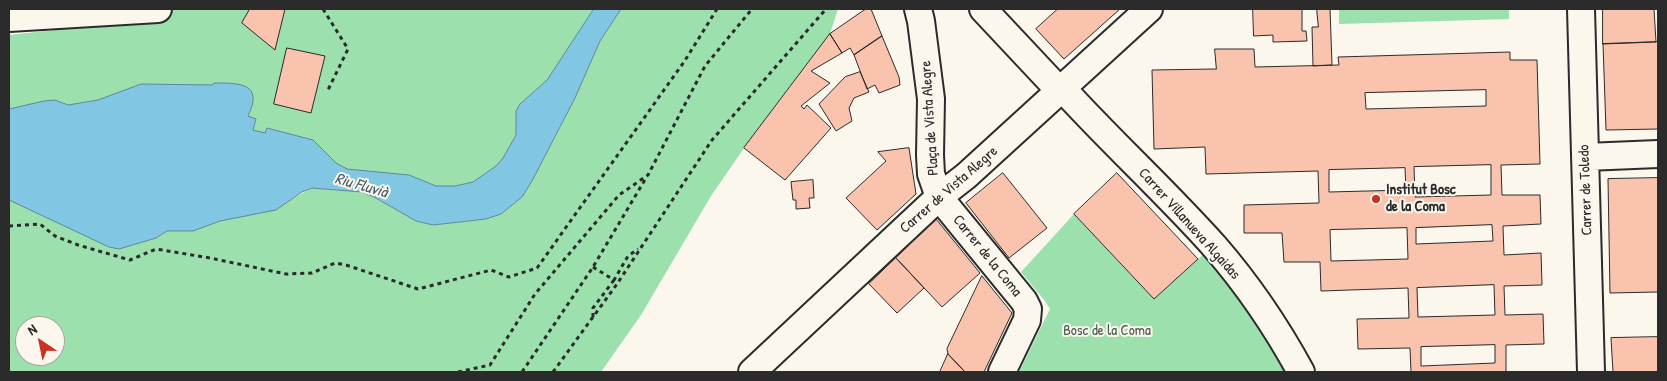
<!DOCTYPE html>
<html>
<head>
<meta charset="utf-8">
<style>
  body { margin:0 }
  #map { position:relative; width:1667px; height:381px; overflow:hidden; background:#fbf7ec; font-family:"Patrick Hand",sans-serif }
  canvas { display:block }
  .frame { position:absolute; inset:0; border:10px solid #2b2b2b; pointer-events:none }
  .north { position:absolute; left:15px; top:316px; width:50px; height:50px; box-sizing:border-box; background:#fbf7ec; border:1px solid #a8a59f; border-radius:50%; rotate:326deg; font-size:14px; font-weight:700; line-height:20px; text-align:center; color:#2b2b2b }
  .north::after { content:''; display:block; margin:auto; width:18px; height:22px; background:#c8321e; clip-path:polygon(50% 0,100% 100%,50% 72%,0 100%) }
</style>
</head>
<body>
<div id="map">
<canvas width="1667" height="381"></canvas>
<div class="frame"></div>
<div class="north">N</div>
</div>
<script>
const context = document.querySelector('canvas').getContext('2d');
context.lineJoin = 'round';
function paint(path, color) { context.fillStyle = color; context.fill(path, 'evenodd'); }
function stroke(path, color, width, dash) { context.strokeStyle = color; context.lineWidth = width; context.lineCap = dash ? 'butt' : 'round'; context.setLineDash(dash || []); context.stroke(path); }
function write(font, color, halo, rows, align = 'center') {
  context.font = font + ' "Patrick Hand",sans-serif'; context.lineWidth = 4; context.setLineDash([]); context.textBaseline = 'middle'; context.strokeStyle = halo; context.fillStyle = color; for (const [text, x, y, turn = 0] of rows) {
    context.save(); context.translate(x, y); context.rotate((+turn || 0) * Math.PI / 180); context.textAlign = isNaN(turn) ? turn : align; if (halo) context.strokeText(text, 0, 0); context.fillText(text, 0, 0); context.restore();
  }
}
const green = new Path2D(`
  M162 9H608L473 202 152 168 156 238 167 231H193L220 221 244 215 292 199 312 188 362 192 374 197 416 221 433 225 486 219 501 214 522 197 532 181 575 98 600 41 621 9H838L830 34 744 148 711 196 641 315 601 372H9V35L146 20ZM25 326H55V356H25Z
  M1339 9H1509V19L1339 24Z
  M1074 214 1154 299 1208 250 1294 372H1019L1050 309 1045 301 1021 272Z`);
const water = new Path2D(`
  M594 9H621L600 41 575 98 532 181 522 197 501 214 486 219 433 225 416 221 374 197 362 192 312 188 302 192 276 210 220 221 193 231H167L156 238 119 249 109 247 9 200V109L44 101 55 100 68 105 98 100 141 84 212 85 214 83C240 83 264 83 248 116L256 119 253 130 265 133 267 128 313 140 336 163 347 169 409 175 436 186H455L473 182 496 166 503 158 516 135V111L520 104 547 80Z`);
const building = new Path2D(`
  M250 9H285L275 50 242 23Z
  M866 9H871L882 36 854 55 850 48 842 53 830 34Z
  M1058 9H1120L1064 59 1036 29Z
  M1253 9H1302V31H1306L1307 41 1273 42V35L1254 36Z
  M1317 9H1330L1332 65 1313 66 1312 27H1318Z
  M1603 9H1654L1656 42 1603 44Z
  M830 34 842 53 811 71 830 83 801 106 804 109 807 105 831 128 785 180 744 148Z
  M882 36 899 77 900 85 879 93 875 85 867 89 854 55Z
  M1658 42V129L1606 130 1603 44Z
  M287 48 325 56 311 113 274 104Z
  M1215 49H1254L1255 67 1339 65 1338 57 1510 52V60H1537L1540 164 1501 165 1502 195H1540L1541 224 1503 226 1504 255 1541 253 1542 285 1504 286 1505 315 1543 314 1544 344 1506 345V372H1411L1410 348 1358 349 1357 319 1409 318 1408 288 1321 291 1320 262H1284L1282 233H1244V205L1319 203 1318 171 1206 174 1205 147 1154 149 1152 70 1216 69ZM1486 90V106L1366 109 1365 93ZM1491 165V195L1415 197 1414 167ZM1405 168 1406 190 1329 192V170ZM1492 225 1493 241 1416 244V228ZM1407 228 1408 259 1331 261 1330 230ZM1494 285 1495 315 1418 317 1417 288ZM1495 345V363L1421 366V347Z
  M860 72 869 92 854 98 849 108 852 121 836 131 819 104 845 77Z
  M909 148 916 194 877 230 846 198 886 161 878 152Z
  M1003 173 1047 228 1009 258 966 203Z
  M1117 173 1198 259 1154 299 1074 214Z
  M1658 178V292L1610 293 1608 179Z
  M813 180 814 198H809L810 208 796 209V200H793L791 182Z
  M936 219 980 273 942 307 896 258Z
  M896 258 924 288 897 313 869 284Z
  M982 276 1012 313 984 372H965L948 354 947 349Z
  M1658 337V372H1613L1611 338Z
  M948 354 965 372H940Z`);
const path = new Path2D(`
  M323 9 348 49 327 92
  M9 226 40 224 55 236 78 245 130 260 156 249 210 258 286 274 312 273 335 263 346 265 418 289 491 270 509 277 537 268 684 62 717 9
  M593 267 614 280 628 256 638 249
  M593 317V308L614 280
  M458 372 490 365 535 294 619 195 648 175 705 66 752 9
  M522 372 593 267 646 178
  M553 372 617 284 712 140 826 9`);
const minor = new Path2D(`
  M918 9 921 21 931 99 930 155 931 174 939 197 1024 301 1028 309 1027 320 1002 372
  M983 9 1059 90
  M1581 9 1591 372
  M9 18 158 9
  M1062 88C1111 142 1166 192 1215 247 1248 285 1277 328 1301 372
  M1586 157 1658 154
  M752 372 939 197 966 176 1149 9`);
const markers = [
  [1376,199,5,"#c8321e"]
];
const streetNames = [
  ["Plaça de Vista Alegre",930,118,-94],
  ["Carrer de Vista Alegre",949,190,-41],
  ["Carrer de Toledo",1586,190,-92],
  ["Carrer Villanueva Algaidas",1189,224,48],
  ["Carrer de la Coma",987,256,51]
];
const poiNames = [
  ["Institut Bosc",1386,190],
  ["de la Coma",1386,207]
];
const parkNames = [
  ["Bosc de la Coma",1107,331]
];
const waterNames = [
  ["Riu Fluvià",361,186,16]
];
paint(green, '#9ce1ad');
paint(water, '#81c6e2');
stroke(water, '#5f8899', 1);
paint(building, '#fac3ad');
stroke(building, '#2b2b2b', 1);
stroke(minor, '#2b2b2b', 30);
stroke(path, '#2b2b2b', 3, [4, 4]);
stroke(minor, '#fbf7ec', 26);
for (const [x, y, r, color] of markers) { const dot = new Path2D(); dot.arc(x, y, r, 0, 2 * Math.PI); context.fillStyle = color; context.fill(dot); stroke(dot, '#fbf7ec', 2); }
write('15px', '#2b2b2b', '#fbf7ec', streetNames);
write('bold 15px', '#2b2b2b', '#fbf7ec', poiNames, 'left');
write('15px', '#47584c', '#fbf7ec', parkNames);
write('italic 16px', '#455a62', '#fbf7ec', waterNames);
</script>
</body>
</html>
